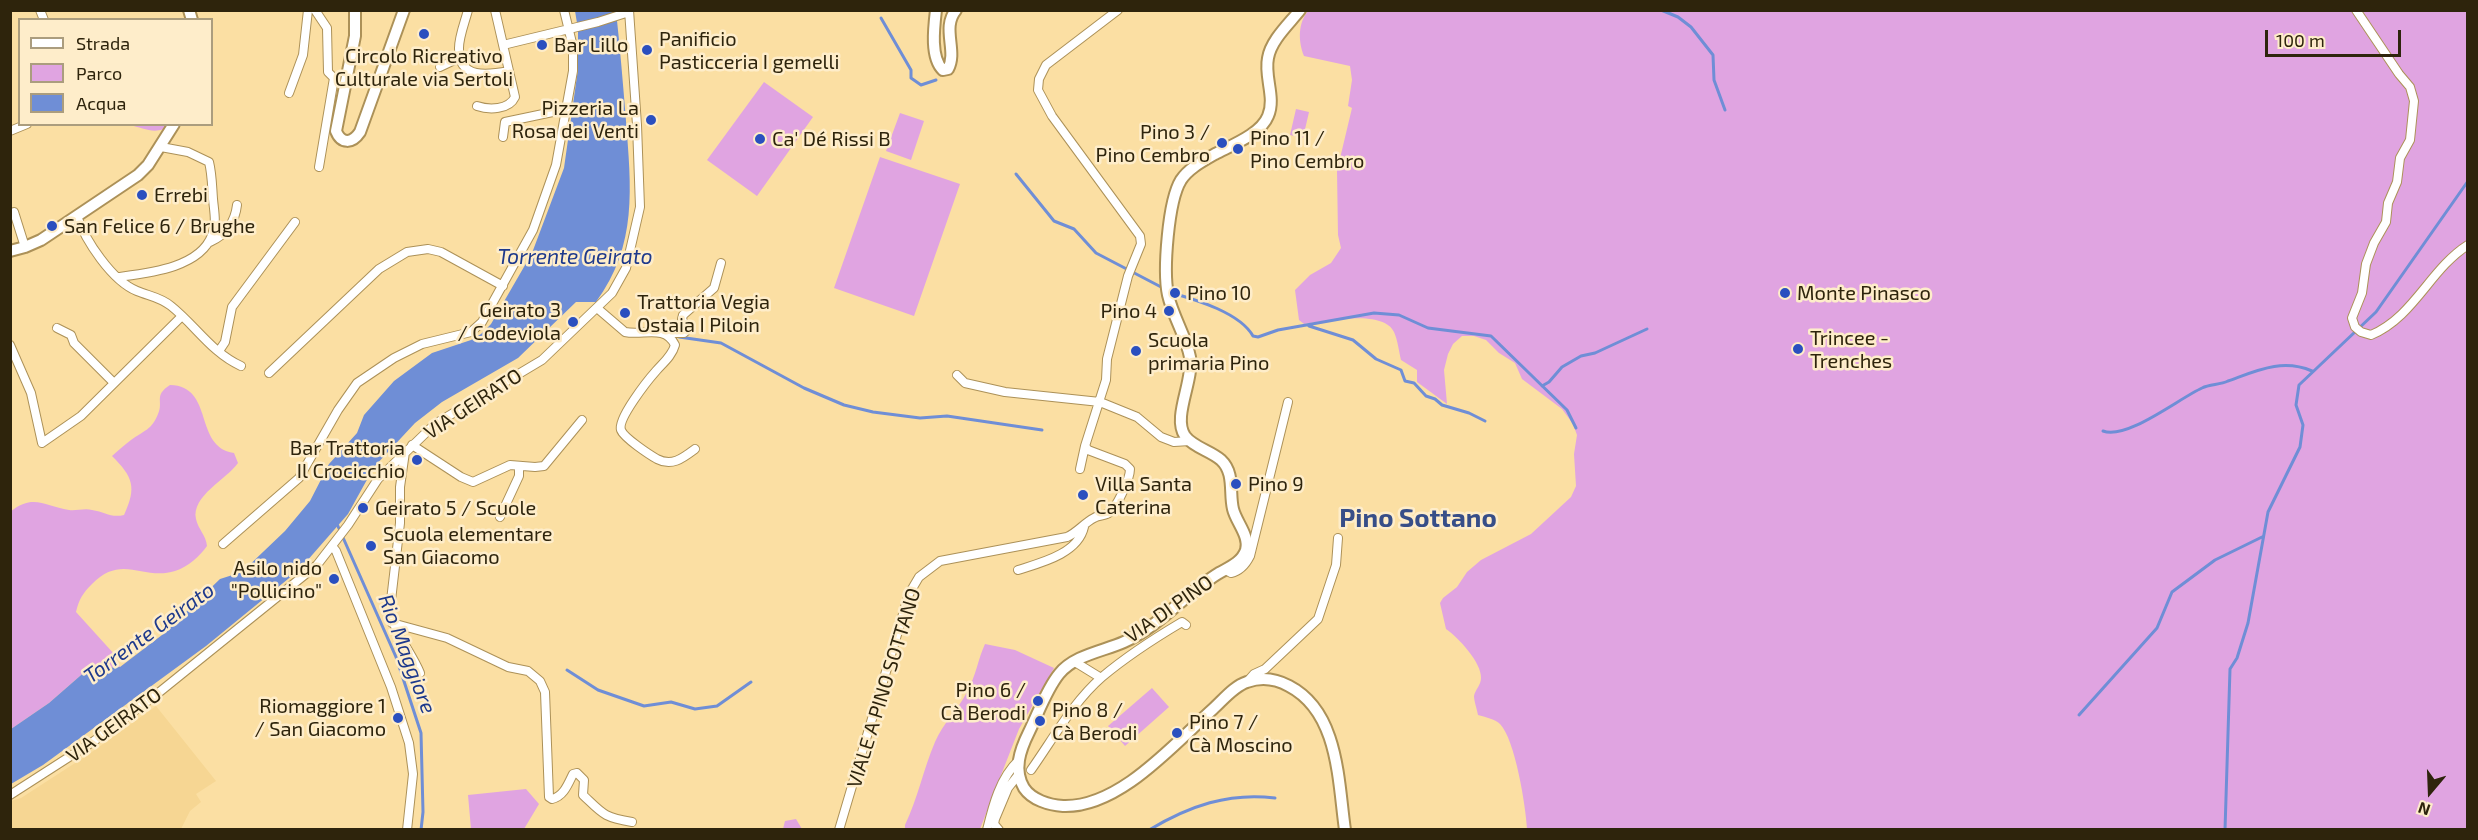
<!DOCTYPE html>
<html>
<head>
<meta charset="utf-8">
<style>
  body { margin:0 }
  #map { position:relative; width:2478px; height:840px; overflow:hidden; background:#fbdfa3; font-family:"Exo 2",sans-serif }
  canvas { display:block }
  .frame { position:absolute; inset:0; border:12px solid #2e240c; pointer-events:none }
  .legend { position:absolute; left:18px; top:18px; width:195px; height:108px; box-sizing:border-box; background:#feedca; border:2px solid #ab9d7e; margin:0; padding:8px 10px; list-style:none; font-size:18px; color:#2e240c }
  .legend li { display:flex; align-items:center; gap:12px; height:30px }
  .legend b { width:30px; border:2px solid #ab9d7e }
  .north { position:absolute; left:2400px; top:762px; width:60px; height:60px; -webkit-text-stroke:4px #feedca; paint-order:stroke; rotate:199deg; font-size:16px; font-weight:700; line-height:24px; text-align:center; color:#2e240c }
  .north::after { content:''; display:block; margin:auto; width:21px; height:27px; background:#2e240c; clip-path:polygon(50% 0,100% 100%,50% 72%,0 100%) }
  .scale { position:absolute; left:2265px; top:30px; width:136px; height:27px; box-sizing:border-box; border:3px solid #2e240c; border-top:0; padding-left:8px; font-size:18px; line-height:21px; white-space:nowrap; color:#2e240c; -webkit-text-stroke:4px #feedca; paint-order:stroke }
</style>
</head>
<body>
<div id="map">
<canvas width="2478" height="840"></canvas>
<div class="frame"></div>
<ul class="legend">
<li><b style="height:8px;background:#fff"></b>Strada</li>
<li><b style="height:16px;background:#e0a4e1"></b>Parco</li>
<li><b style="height:16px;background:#6f8ed6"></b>Acqua</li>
</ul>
<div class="north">N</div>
<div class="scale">100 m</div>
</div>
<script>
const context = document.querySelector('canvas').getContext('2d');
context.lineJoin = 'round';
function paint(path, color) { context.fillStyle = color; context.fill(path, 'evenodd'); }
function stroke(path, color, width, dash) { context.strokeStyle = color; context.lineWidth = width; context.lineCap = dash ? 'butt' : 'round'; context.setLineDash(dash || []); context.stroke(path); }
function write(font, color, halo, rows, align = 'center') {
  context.font = font + ' "Exo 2",sans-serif'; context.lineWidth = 5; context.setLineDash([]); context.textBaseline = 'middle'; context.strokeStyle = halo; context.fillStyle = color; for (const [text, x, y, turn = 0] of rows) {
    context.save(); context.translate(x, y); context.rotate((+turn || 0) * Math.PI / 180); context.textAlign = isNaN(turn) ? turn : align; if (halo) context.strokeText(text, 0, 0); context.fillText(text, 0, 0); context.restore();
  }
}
const built = new Path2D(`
  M156 706 216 781 196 794 201 802 190 811 181 829H11V801L21 798 89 754Z`);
const green = new Path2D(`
  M1308 11H2467V829H1527C1526 807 1515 739 1500 724 1495 719 1485 717 1478 715 1477 709 1474 701 1474 696 1475 690 1481 685 1481 678 1482 663 1458 637 1446 629L1440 603 1443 598 1457 587 1467 572 1481 560 1531 534 1571 497 1576 486 1574 454 1577 435 1573 424 1562 409 1522 379 1515 363 1499 353 1486 340 1474 336H1462L1453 344 1448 354 1444 370 1447 404 1417 382V370L1401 360C1399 352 1398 341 1394 332 1384 309 1324 321 1304 324L1299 320 1295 290 1310 275 1331 263 1341 248 1338 235 1337 171 1352 108 1348 106 1352 80 1350 66 1304 56C1298 41 1298 23 1308 11Z
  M764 82 813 117 757 196 707 160Z
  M1296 109 1309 112 1303 138 1290 135Z
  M900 113 924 121 911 160 886 151Z
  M130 125H169C158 136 143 128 130 125Z
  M880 157 960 184 914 316 834 288Z
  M170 385C215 386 193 447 234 453L238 463C227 479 191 496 196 519 198 529 206 535 207 546 200 556 188 567 175 571 143 581 122 553 92 584 83 593 79 599 76 612L115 655 120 667 88 669 49 703 11 729 10 512C33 493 45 506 69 510 76 511 85 508 92 510 105 512 111 518 124 515 137 487 133 477 112 456 118 451 124 445 131 440 143 431 152 430 158 414 164 401 153 396 170 385Z
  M985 644 1015 650 1054 668 1019 729 980 829H905V825C918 798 923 770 935 742 943 723 958 710 967 692 976 676 978 659 985 644Z
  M1152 688 1169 707 1125 746 1108 726Z
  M526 789 539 804 524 829H471L468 795Z
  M796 819 802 829H783L785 821Z`);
const water = new Path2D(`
  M575 11H616C620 47 623 84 626 121 631 187 638 245 596 302H576L518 358 442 402 415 423 374 467 348 514 299 570 206 646 150 687 43 765 11 784V729L49 703 88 669 120 667 162 635 220 579 242 572 285 531 310 501 329 464 357 433 364 415 394 381 432 353 471 340 481 334 491 324 532 253 564 168 578 69V29Z`);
const stream = new Path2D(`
  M1661 10 1678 17 1691 27 1713 55 1714 80 1725 110
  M881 18 911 70V78L921 85 936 80
  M1016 174 1054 221 1074 229 1096 253 1163 288
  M1172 293C1197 300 1240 313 1253 336L1258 337 1278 330 1374 313 1399 315 1428 328 1491 336 1567 410 1576 428
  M1309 326 1353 340 1376 359 1401 370 1405 381 1414 383 1426 396 1435 399 1442 405 1469 413 1485 421
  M679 337 721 343 804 388 844 405 873 412 920 418 947 416 1042 430
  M1542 386 1549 382 1562 367 1581 356 1595 353 1647 329
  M2103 431C2127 440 2178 399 2202 388 2210 384 2220 385 2228 381 2256 371 2282 358 2312 371
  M337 524 396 657 421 733 423 812 421 830
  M567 670 598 690 644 706 671 702 695 709 717 706 751 682
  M2079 715 2157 628 2172 592 2215 560 2262 537
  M1149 830C1189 806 1229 792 1275 798
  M2225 830 2230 669 2237 658 2248 623 2268 512 2300 447 2303 425 2296 405 2299 385 2376 312 2468 181`);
const street = new Path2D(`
  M40 10 44 20
  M315 10 327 28 328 72 334 78 319 167
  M468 10C465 22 459 36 459 48 458 80 489 75 509 71
  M2356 10 2399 74 2410 87 2414 101 2410 140 2400 158 2397 182 2388 203 2386 222 2374 243 2366 264 2362 293 2352 318 2355 327 2361 332 2371 335C2414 317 2430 269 2468 245
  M503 45 598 22 629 12
  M440 67 461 57
  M289 93 303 55 308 10
  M477 106C489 110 509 110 515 97L495 10
  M10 131 27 124
  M503 137 505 122 567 109
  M14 212 25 247
  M77 216C85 240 112 281 137 291 149 296 160 297 171 306 195 325 212 353 241 366
  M210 242C225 235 235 223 237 205
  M118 277C148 273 200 268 212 235 217 223 214 211 213 199 212 186 212 174 209 162L188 152 161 147
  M597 308 625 332C643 336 665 324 675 345 672 356 663 363 656 371 648 380 617 419 621 430 624 438 650 455 657 459 672 467 683 458 695 449
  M57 328 71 335 74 343 114 383
  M664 333H684L687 330 682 319 683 315 714 288 721 263
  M10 345 31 393 42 443 81 416 182 316
  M219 351 225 342 232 307 295 222
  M269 373 379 269 407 252 428 249 441 252 503 286
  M957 375 965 383 1005 392 1100 402 1137 417 1161 437 1174 442 1190 441
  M412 445 461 477 473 482 510 465 535 467 544 466 582 420
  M405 452 400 487V523L390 609C393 632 411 651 420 673
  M1080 469 1085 446
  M500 517 519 476V466
  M223 544 299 478 338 410 357 383 394 358 422 344 471 332 482 322 533 230 556 165 573 71V47L564 10
  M332 546 336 551 391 687 409 743 413 774 407 830
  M1018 570C1040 563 1078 554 1084 527
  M1226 570 1231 573C1240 571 1246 564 1250 556L1288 402
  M392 623 447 638 508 667 528 671 540 681 545 692 549 797 552 799C564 796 568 784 573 774L577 773 584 780 583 795C603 814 603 817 632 822
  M1075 662 1101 678
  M1247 682 1254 674 1265 669 1318 619 1336 565 1338 538
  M1031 770C1053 739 1073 702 1102 677 1127 656 1155 638 1182 622L1186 625
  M10 795 94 741 157 694 276 598 317 565 348 525 378 479 435 424 542 360 612 293 626 268 640 207 637 125 629 10
  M839 830 909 594 919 577 940 561 1067 537C1078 532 1084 523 1094 518 1098 515 1103 516 1107 514 1116 510 1130 479 1130 469L1125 464 1088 450 1085 446 1106 380 1107 359 1128 276 1141 244 1140 236 1052 116 1038 90 1039 79 1046 65 1118 10
  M987 830C993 805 1000 778 1019 760
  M999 830 994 824 995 819 1008 788 1019 774`);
const secondary = new Path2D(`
  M189 10 192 20
  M355 10V36L336 131C341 144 352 144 360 132L404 10
  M936 10C934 27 930 58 943 70L948 69C958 51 941 28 956 10
  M1300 10C1289 24 1271 40 1268 58 1264 77 1276 98 1268 116 1261 134 1232 145 1215 154 1203 161 1189 168 1181 180 1168 201 1163 271 1168 295 1173 317 1186 336 1190 357 1194 381 1172 417 1185 436 1193 447 1211 451 1221 460 1235 473 1229 493 1233 509 1236 522 1250 536 1246 550 1242 562 1230 567 1219 573 1186 593 1160 626 1124 642 1104 651 1074 655 1059 674 1046 690 1038 714 1029 732 1020 750 1013 770 1024 788 1032 800 1049 805 1063 806 1119 808 1173 745 1213 709 1223 700 1234 686 1247 682 1261 677 1276 679 1289 686 1339 712 1338 781 1345 830
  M10 251 25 247 41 240 138 175 148 165 174 124`);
const markers = [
  [424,34,6,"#2a4fbf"],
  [542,45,6,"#2a4fbf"],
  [647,50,6,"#2a4fbf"],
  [651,120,6,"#2a4fbf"],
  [760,139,6,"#2a4fbf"],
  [1222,143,6,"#2a4fbf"],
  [1238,149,6,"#2a4fbf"],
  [142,195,6,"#2a4fbf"],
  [52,226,6,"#2a4fbf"],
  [1175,293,6,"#2a4fbf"],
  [1785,293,6,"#2a4fbf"],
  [1169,311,6,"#2a4fbf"],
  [625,313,6,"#2a4fbf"],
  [573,322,6,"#2a4fbf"],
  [1798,349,6,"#2a4fbf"],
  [1136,351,6,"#2a4fbf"],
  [417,460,6,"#2a4fbf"],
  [1236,484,6,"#2a4fbf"],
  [1083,495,6,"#2a4fbf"],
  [363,508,6,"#2a4fbf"],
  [371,546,6,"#2a4fbf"],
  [334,579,6,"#2a4fbf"],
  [1038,701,6,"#2a4fbf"],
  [398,718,6,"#2a4fbf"],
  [1040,721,6,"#2a4fbf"],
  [1177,733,6,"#2a4fbf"]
];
const poiNames = [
  ["Panificio",659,39],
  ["Pasticceria I gemelli",659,62],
  ["Bar Lillo",554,45],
  ["Circolo Ricreativo",424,56,"center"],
  ["Culturale via Sertoli",424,79,"center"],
  ["Pizzeria La",639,108,"right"],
  ["Rosa dei Venti",639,131,"right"],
  ["Pino 3 /",1210,132,"right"],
  ["Pino Cembro",1210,155,"right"],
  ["Pino 11 /",1250,138],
  ["Pino Cembro",1250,161],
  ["Ca' Dé Rissi B",772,139],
  ["Errebi",154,195],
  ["San Felice 6 / Brughe",64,226],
  ["Pino 10",1187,293],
  ["Monte Pinasco",1797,293],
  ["Trattoria Vegia",637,302],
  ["Ostaia I Piloin",637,325],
  ["Geirato 3",561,310,"right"],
  ["/ Codeviola",561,333,"right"],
  ["Pino 4",1157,311,"right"],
  ["Trincee -",1810,338],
  ["Trenches",1810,361],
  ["Scuola",1148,340],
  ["primaria Pino",1148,363],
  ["Bar Trattoria",405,448,"right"],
  ["Il Crocicchio",405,471,"right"],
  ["Villa Santa",1095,484],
  ["Caterina",1095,507],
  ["Pino 9",1248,484],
  ["Geirato 5 / Scuole",375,508],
  ["Scuola elementare",383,534],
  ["San Giacomo",383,557],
  ["Asilo nido",322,568,"right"],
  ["\"Pollicino\"",322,591,"right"],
  ["Pino 6 /",1026,690,"right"],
  ["Cà Berodi",1026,713,"right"],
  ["Riomaggiore 1",386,706,"right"],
  ["/ San Giacomo",386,729,"right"],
  ["Pino 8 /",1052,710],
  ["Cà Berodi",1052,733],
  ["Pino 7 /",1189,722],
  ["Cà Moscino",1189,745]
];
const streetNames = [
  ["VIA GEIRATO",473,404,-33],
  ["VIA DI PINO",1169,609,-35],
  ["VIALE A PINO SOTTANO",884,688,-73],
  ["VIA GEIRATO",114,725,-36]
];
const waterNames = [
  ["Torrente Geirato",575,257],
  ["Torrente Geirato",149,633,-36],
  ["Rio Maggiore",407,654,69]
];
const districtNames = [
  ["Pino Sottano",1418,518]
];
paint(built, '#f6d693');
paint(green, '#e0a4e1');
paint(water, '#6f8ed6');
stroke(stream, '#6f8ed6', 3);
stroke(street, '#ac9158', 10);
stroke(secondary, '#ac9158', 14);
stroke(street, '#fff', 8);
stroke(secondary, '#fff', 10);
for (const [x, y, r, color] of markers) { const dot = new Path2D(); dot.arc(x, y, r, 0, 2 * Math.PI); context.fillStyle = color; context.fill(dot); stroke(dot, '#feedca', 2); }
write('20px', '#2e240c', '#feedca', poiNames, 'left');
write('20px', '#2e240c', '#feedca', streetNames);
write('italic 21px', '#1d398c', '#feedca', waterNames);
write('bold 26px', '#374e88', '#feedca', districtNames);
</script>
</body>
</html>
